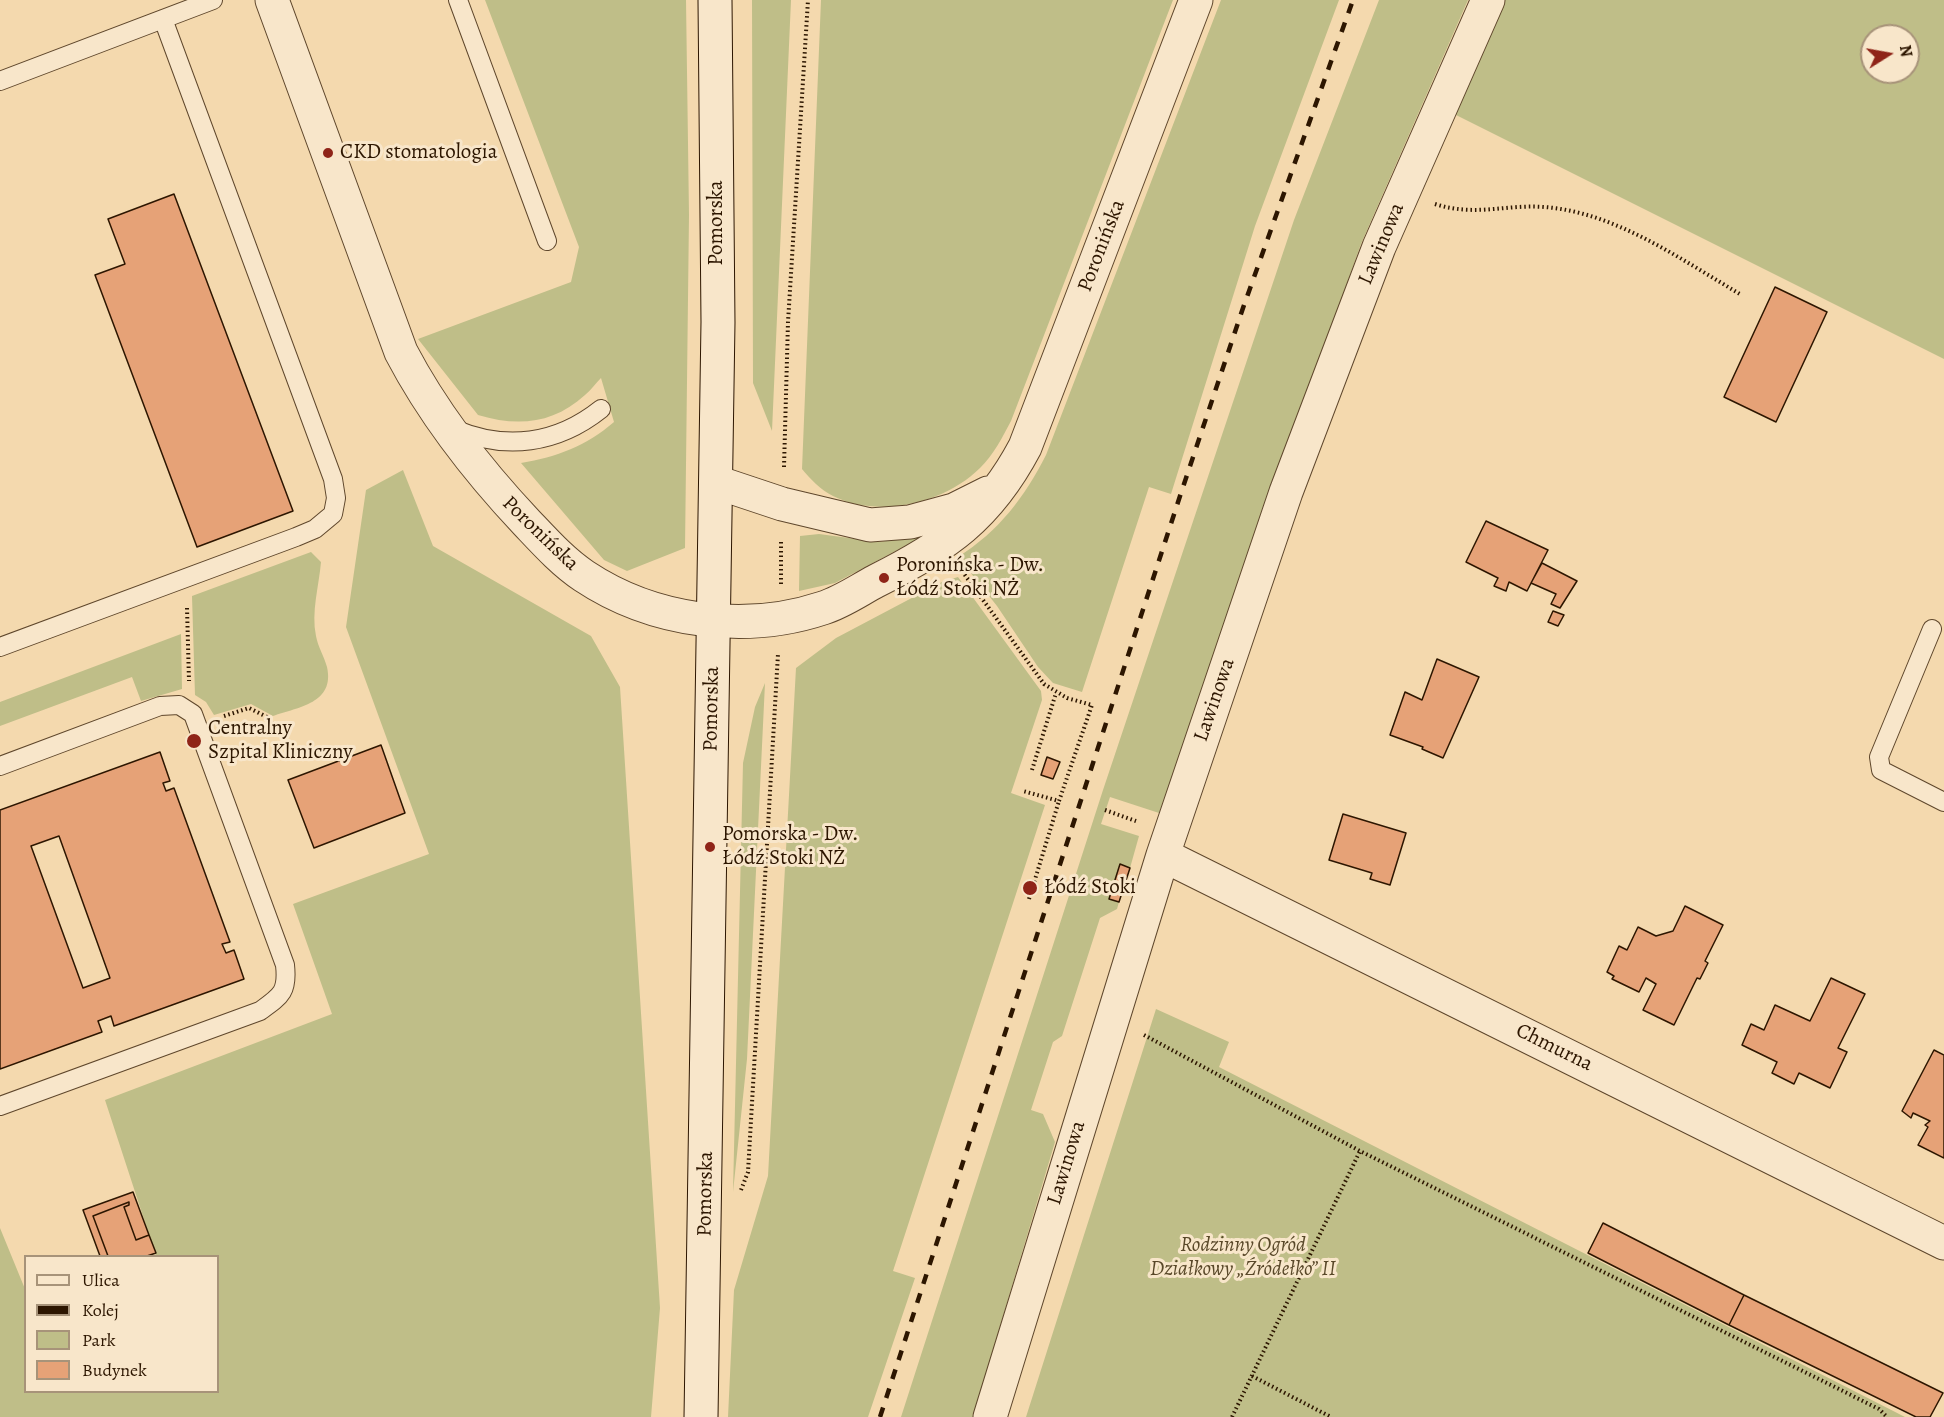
<!DOCTYPE html>
<html>
<head>
<meta charset="utf-8">
<style>
  body { margin:0 }
  #map { position:relative; width:1944px; height:1417px; overflow:hidden; background:#f4d9ae; font-family:Alegreya,serif }
  canvas { display:block }
  .legend { position:absolute; left:24px; top:1255px; width:195px; height:138px; box-sizing:border-box; background:#f8e6ca; border:2px solid #a79379; margin:0; padding:8px 10px; list-style:none; font-size:18px; color:#2d1600 }
  .legend li { display:flex; align-items:center; gap:12px; height:30px }
  .legend b { width:30px; border:2px solid #a79379 }
  .north { position:absolute; left:1860px; top:24px; width:60px; height:60px; box-sizing:border-box; background:#f8e6ca; border:2px solid #a79379; border-radius:50%; rotate:79deg; font-size:16px; font-weight:700; line-height:24px; text-align:center; color:#2d1600 }
  .north::after { content:''; display:block; margin:auto; width:21px; height:27px; background:#8f2418; clip-path:polygon(50% 0,100% 100%,50% 72%,0 100%) }
</style>
</head>
<body>
<div id="map">
<canvas width="1944" height="1417"></canvas>
<ul class="legend">
<li><b style="height:8px;background:#f8e6ca"></b>Ulica</li>
<li><b style="height:8px;background:#2d1600"></b>Kolej</li>
<li><b style="height:16px;background:#bfbe88"></b>Park</li>
<li><b style="height:16px;background:#e6a277"></b>Budynek</li>
</ul>
<div class="north">N</div>
</div>
<script>
const context = document.querySelector('canvas').getContext('2d');
context.lineJoin = 'round';
function paint(path, color) { context.fillStyle = color; context.fill(path, 'evenodd'); }
function stroke(path, color, width, dash) { context.strokeStyle = color; context.lineWidth = width; context.lineCap = dash ? 'butt' : 'round'; context.setLineDash(dash || []); context.stroke(path); }
function write(font, color, halo, rows, align = 'center') {
  context.font = font + ' Alegreya,serif'; context.lineWidth = 6; context.setLineDash([]); context.textBaseline = 'middle'; context.strokeStyle = halo; context.fillStyle = color; for (const [text, x, y, turn = 0] of rows) {
    context.save(); context.translate(x, y); context.rotate((+turn || 0) * Math.PI / 180); context.textAlign = isNaN(turn) ? turn : align; if (halo) context.strokeText(text, 0, 0); context.fillText(text, 0, 0); context.restore();
  }
}
const green = new Path2D(`
  M485 0H686L689 215 685 548 627 571 604 560 521 463C557 457 586 446 614 422L601 378C596 383 591 390 585 395 553 424 518 427 478 415L418 339 571 282 579 247Z
  M752 0H791L772 431 753 383Z
  M821 0H1173L1011 421C1002 438 994 454 980 468 945 503 879 519 833 496 821 490 810 479 802 469Z
  M1221 0H1339L1255 226 1171 494 1149 487 1082 692 1053 683 1038 667 997 606 958 557C999 531 1024 498 1046 455Z
  M1379 0H1468L1361 244 1159 813 1110 797 1101 824 1139 836 1130 868 1120 865 1109 898 1119 902 1117 909 1100 918 1062 1036 1053 1042 1031 1110 1043 1114 1055 1142 973 1417H901L1103 790 1294 220Z
  M1501 0H1944V359L1450 112ZM1872 36H1908V72H1872Z
  M403 470 433 546 591 636 620 687 660 1308 651 1417H0V1228L25 1289 26 1392H218V1256H156L105 1100 332 1014 293 904 429 854 346 627 366 490Z
  M819 534 879 542 926 535 835 583 799 591 800 536Z
  M311 552 321 562C319 586 311 612 316 636 318 647 324 656 327 667 335 703 299 707 273 716L251 704 214 715 206 702 195 695 192 596Z
  M958 577 1041 691 1042 700 1011 793 1045 805 893 1271 915 1278 868 1417H728L734 1290 768 1176 796 668 836 638 942 582Z
  M181 634 182 689 141 701 132 677 0 726V702Z
  M765 683 747 1059 733 1192 743 763 755 707Z
  M1156 1009 1229 1042 1219 1067 1905 1417H1026Z`);
const building = new Path2D(`
  M174 194 293 511 197 547 95 275 125 264 108 219Z
  M1775 287 1827 312 1776 422 1724 397Z
  M1486 521 1548 550 1527 591 1509 582 1506 591 1494 586 1498 578 1466 562Z
  M1542 563 1577 581 1560 608 1551 604 1556 594 1531 583Z
  M1553 611 1564 615 1558 626 1548 622Z
  M1437 659 1479 677 1443 758 1422 749 1423 747 1390 735 1405 692 1422 700Z
  M381 745 405 813 314 848 288 780Z
  M160 752 170 781 163 783 166 791 174 788 230 942 222 944 226 953 234 950 244 979 114 1026 111 1016 98 1021 102 1032 0 1069V810ZM59 836 110 978 83 988 31 846Z
  M1047 757 1060 762 1053 779 1041 775Z
  M1343 814 1406 833 1390 885 1370 879 1372 873 1329 860Z
  M1120 864 1130 868 1119 902 1109 899Z
  M1685 906 1723 925 1705 961 1708 963 1700 979 1697 978 1674 1025 1643 1010 1656 984 1646 978 1639 992 1612 979 1614 976 1607 972 1619 946 1627 950 1638 927 1656 936 1673 931Z
  M1831 978 1865 994 1838 1048 1847 1052 1830 1088 1799 1073 1794 1084 1772 1073 1777 1062 1742 1045 1751 1024 1764 1030 1775 1005 1810 1021Z
  M1934 1050 1944 1055V1158L1918 1145 1928 1127 1925 1125 1930 1121 1913 1113 1911 1118 1902 1111Z
  M133 1192 149 1235 136 1240 124 1207 129 1205V1202L93 1216 108 1256H100L83 1210Z
  M129 1202V1205L124 1207 136 1240 149 1235 156 1253 147 1256H108L93 1216Z
  M1603 1223 1744 1295 1729 1325 1588 1253Z
  M1744 1295 1943 1393 1930 1417H1916L1729 1325Z`);
const path = new Path2D(`
  M1435 204C1475 217 1507 204 1544 207 1615 212 1680 259 1740 294
  M784 467 788 322 808 0
  M962 571 1044 684 1067 698 1092 705 1059 801 1023 791
  M781 584V540
  M187 608 189 681
  M224 716 249 708 267 717 300 757
  M1032 770 1056 693
  M1105 810 1136 821
  M1029 899 1059 801
  M1144 1035 1360 1151 1879 1409 1887 1417
  M741 1190 748 1172 778 654
  M1252 1376 1331 1417
  M1232 1417 1360 1151`);
const lane = new Path2D(`
  M458 0 547 241
  M0 81 213 0
  M454 429C506 451 557 444 601 409
  M1932 629 1879 757 1881 770 1944 802
  M0 647 296 537 315 529 333 514 336 498 333 479 163 19
  M0 766 160 706 179 705 193 714 285 965C288 992 281 996 260 1011L0 1106`);
const street = new Path2D(`
  M272 0 401 352C434 415 478 471 527 523 545 542 563 562 584 576 653 622 745 634 823 608 842 602 859 590 876 581 946 546 988 517 1025 447L1196 0
  M716 482 782 504 870 525 910 522 954 510 988 493
  M1163 855 1944 1243
  M990 1417 1163 855 1286 492 1379 247 1488 0`);
const secondary = new Path2D(`
  M701 1417 718 322 715 0`);
const rail = new Path2D(`
  M880 1417 1180 496 1243 308 1353 0`);
const markers = [
  [328,153,6,"#8f2418"],
  [884,578,6,"#8f2418"],
  [194,741,8,"#8f2418"],
  [710,847,6,"#8f2418"],
  [1030,888,8,"#8f2418"]
];
const poiNames = [
  ["CKD stomatologia",340,153],
  ["Poronińska - Dw.",896,566],
  ["Łódź Stoki NŻ",896,590],
  ["Centralny",208,729],
  ["Szpital Kliniczny",208,753],
  ["Pomorska - Dw.",722,835],
  ["Łódź Stoki NŻ",722,859],
  ["Łódź Stoki",1044,888]
];
const streetNames = [
  ["Pomorska",717,223,-90],
  ["Lawinowa",1382,244,-67],
  ["Poronińska",1102,246,-69],
  ["Poronińska",540,534,44],
  ["Lawinowa",1215,700,-71],
  ["Pomorska",712,709,-89],
  ["Chmurna",1554,1048,26],
  ["Lawinowa",1067,1163,-73],
  ["Pomorska",706,1194,-89]
];
const parkNames = [
  ["Rodzinny Ogród",1243,1246],
  ["Działkowy „Źródełko” II",1243,1270]
];
paint(green, '#bfbe88');
paint(building, '#e6a277');
stroke(building, '#2d1600', 1.5);
stroke(lane, '#5f472c', 20);
stroke(street, '#5f472c', 35);
stroke(secondary, '#2d1600', 35);
stroke(path, '#2d1600', 4, [1.5, 3]);
stroke(lane, '#f8e6ca', 18);
stroke(street, '#f8e6ca', 33);
stroke(secondary, '#f8e6ca', 33);
stroke(rail, '#2d1600', 4.5, [10, 10]);
for (const [x, y, r, color] of markers) { const dot = new Path2D(); dot.arc(x, y, r, 0, 2 * Math.PI); context.fillStyle = color; context.fill(dot); stroke(dot, '#f8e6ca', 2); }
write('21px', '#2d1600', '#f8e6ca', poiNames, 'left');
write('21px', '#2d1600', '#f8e6ca', streetNames);
write('italic 21px', '#594829', '#f8e6ca', parkNames);
</script>
</body>
</html>
